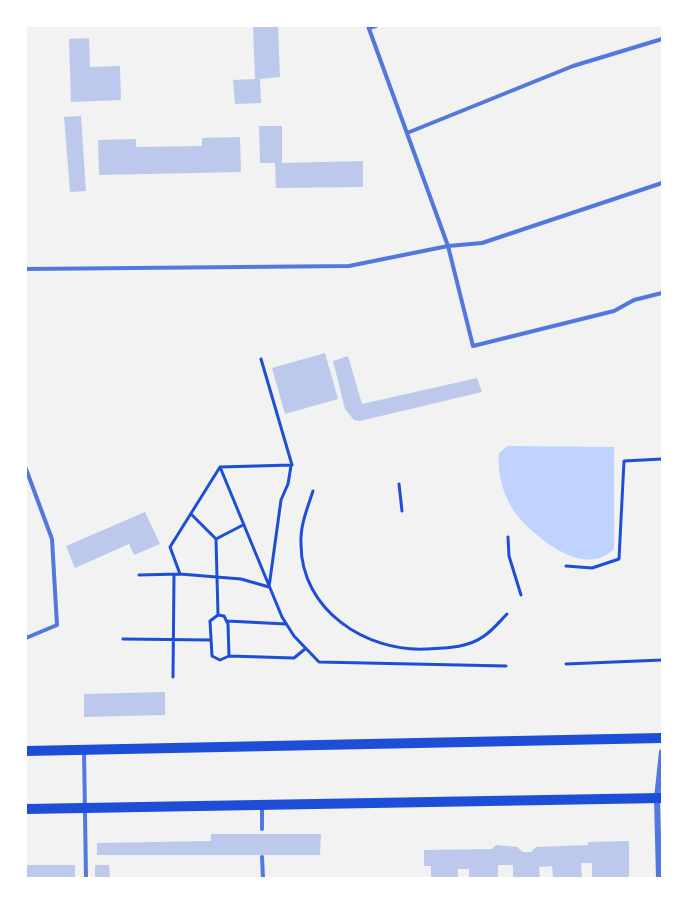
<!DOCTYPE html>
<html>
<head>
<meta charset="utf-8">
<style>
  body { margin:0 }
  #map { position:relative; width:688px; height:904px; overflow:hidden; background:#f2f2f2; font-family:Helvetica,sans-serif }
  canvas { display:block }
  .frame { position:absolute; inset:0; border:27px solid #fff; pointer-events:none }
</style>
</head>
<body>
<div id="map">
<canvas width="688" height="904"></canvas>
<div class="frame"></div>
</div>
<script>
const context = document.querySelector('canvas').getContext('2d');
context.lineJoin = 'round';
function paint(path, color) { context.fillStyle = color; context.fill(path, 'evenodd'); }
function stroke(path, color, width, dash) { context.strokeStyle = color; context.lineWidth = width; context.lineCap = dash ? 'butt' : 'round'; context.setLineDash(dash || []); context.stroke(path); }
const water = new Path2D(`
  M508 446 614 447V549C584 579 536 538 516 514 503 497 497 473 499 453Z`);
const building = new Path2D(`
  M253 26H278L280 77 260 79 261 103 235 104 233 80 255 79Z
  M89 38 90 67 120 66 121 100 71 102 69 39Z
  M81 116 86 191 70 192 64 117Z
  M259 126H282V163L363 161V187L276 188 275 163H260Z
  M240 137 241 172 99 175 98 140 136 139V147L202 146V138Z
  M325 353 338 399 285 414 272 368Z
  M348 356 362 404 477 378 482 392 360 421 354 420 345 409 333 361Z
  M145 512 160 544 134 555 129 544 75 568 66 546Z
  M165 692V715L84 717V694Z
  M211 834H321L320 855H97V843L211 841Z
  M629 841V878H592V863H581L582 878H553L552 866 539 867 540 878H513V865H498V878H469V869H458V878H431V866H424V850L492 849 496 845 517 847 523 852H531L536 847 588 845V842Z
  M26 865H75V878H26Z
  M95 865H109L110 878H95Z`);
const path = new Path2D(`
  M220 467 282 617 294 636 319 662 506 666
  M399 484 402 511
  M313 491C307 509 300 526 301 544 301 610 366 652 426 649 445 648 468 648 484 636 492 631 500 621 507 614
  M191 514 216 539 218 615
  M508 537 509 556 521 595
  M216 539 243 525
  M566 566 592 568 619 559 624 461 662 459
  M180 574 170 547 220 467 292 465 261 359
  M139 575 180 574 241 579 269 587 281 500 288 484 291 466
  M218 615 224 616 228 624 229 656 220 660 212 656 210 621Z
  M227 621 286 624
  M123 639 210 640
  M229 656 294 658 305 649
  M566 664 662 660
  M173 677 174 574`);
const service = new Path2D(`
  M368 26 448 246 473 346 614 311 634 300 662 293
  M369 28 376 26
  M407 133 573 66 662 39
  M26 269 349 266 448 246 482 243 662 183
  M26 469 52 539 57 625 26 638
  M84 750 86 878
  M262 806V829
  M262 857 263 878`);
const minor = new Path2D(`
  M659 878 657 798 662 752`);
const primary = new Path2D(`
  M26 751 662 738
  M26 809 662 798`);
paint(water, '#bfd3fe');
paint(building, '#bdc9ec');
stroke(path, '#1d4ed8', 3);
stroke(service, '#5277de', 4);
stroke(minor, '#5277de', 6);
stroke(primary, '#1d4ed8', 10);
</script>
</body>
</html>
